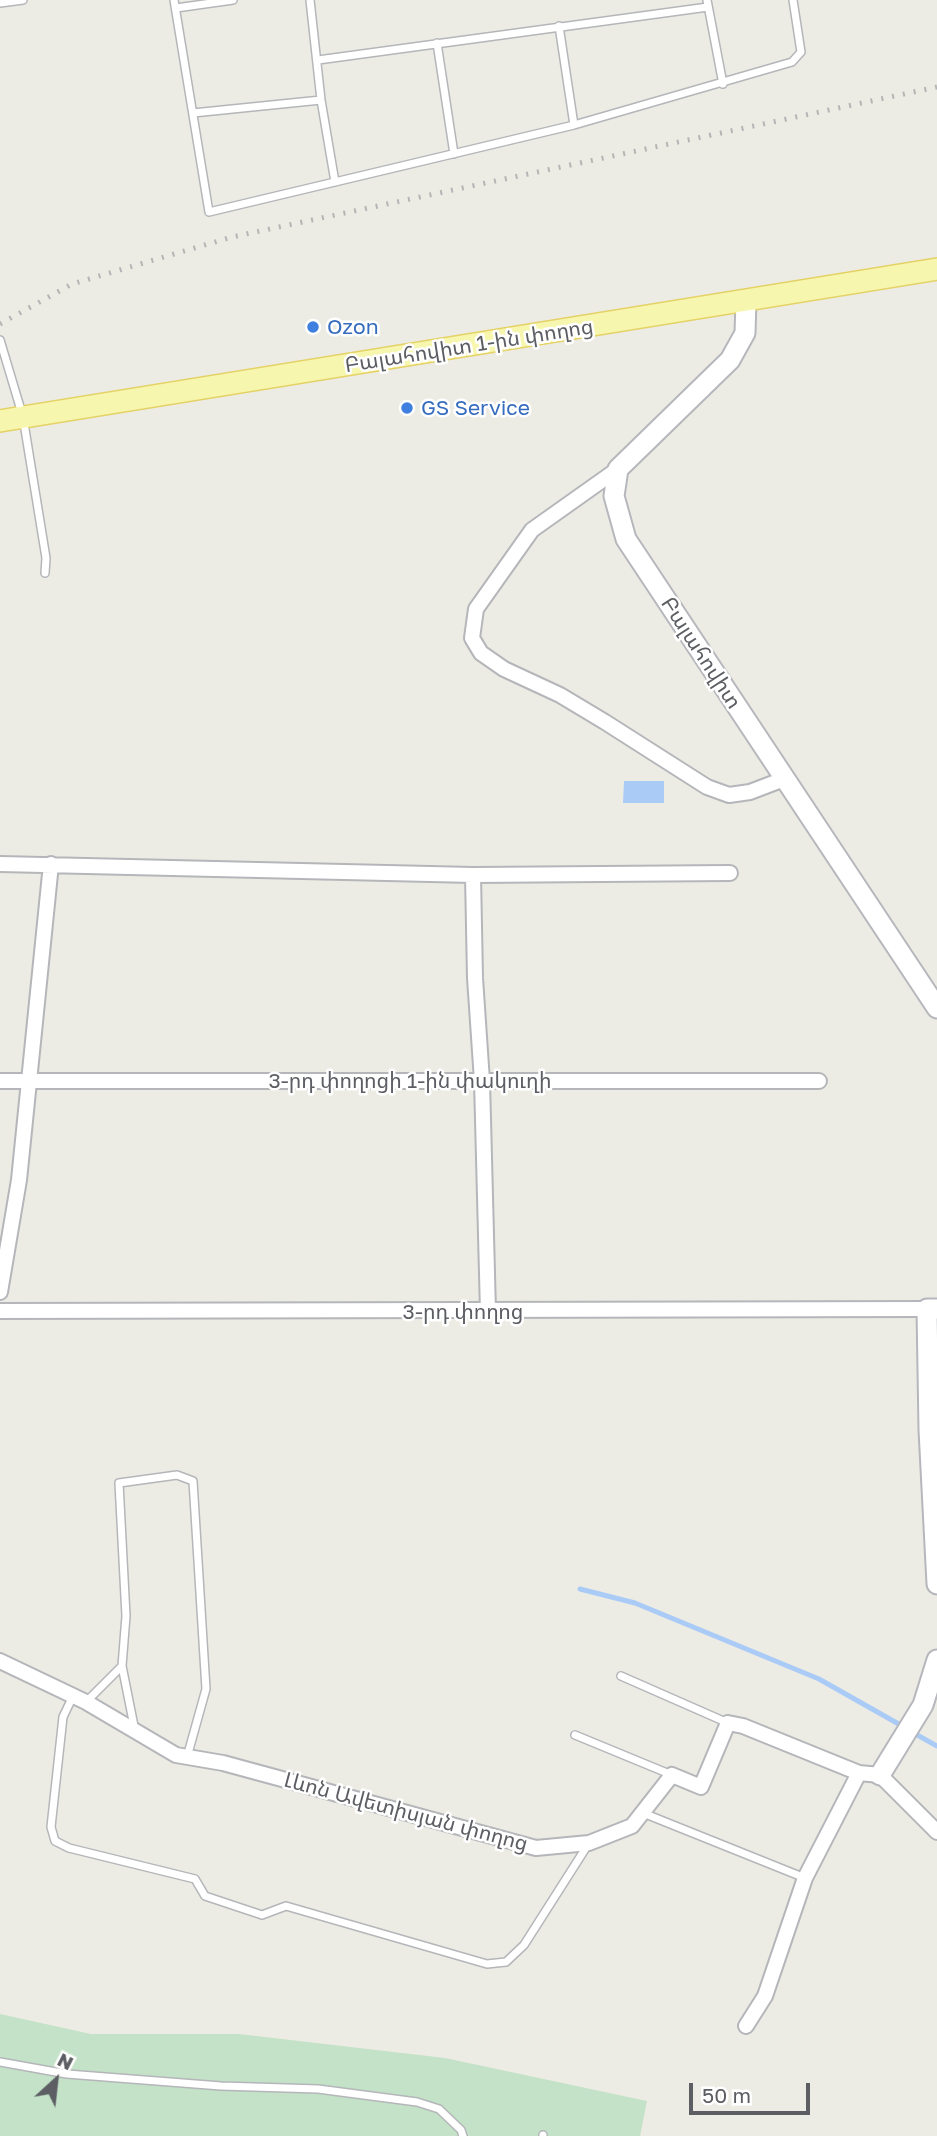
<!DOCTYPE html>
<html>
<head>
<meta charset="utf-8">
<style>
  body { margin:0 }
  #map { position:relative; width:937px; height:2136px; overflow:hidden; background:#edece4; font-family:"Golos Text",sans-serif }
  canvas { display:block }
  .north { position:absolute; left:21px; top:2045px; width:70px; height:70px; -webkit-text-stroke:5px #fff; paint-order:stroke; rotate:27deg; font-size:19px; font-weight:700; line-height:28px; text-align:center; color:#5c5e63 }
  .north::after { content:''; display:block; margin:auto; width:24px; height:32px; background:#5c5e63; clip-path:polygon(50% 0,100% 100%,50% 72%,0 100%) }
  .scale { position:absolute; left:689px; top:2083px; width:121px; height:32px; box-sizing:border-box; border:4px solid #5c5e63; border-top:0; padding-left:9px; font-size:21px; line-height:24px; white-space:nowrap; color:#5c5e63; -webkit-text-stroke:5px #fff; paint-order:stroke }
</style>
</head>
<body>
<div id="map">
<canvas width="937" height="2136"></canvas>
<div class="north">N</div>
<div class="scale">50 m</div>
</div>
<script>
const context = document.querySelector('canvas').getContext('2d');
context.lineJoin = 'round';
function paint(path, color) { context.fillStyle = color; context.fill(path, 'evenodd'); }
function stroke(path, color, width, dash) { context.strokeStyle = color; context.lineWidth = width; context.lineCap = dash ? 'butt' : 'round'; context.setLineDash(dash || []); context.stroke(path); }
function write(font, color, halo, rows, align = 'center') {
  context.font = font + ' "Golos Text","Noto Sans Armenian",sans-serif'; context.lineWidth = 5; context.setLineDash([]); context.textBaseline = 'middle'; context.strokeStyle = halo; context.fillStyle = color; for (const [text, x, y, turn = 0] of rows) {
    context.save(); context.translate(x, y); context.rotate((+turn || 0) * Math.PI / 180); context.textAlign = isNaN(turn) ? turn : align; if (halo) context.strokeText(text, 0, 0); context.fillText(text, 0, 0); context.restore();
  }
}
const green = new Path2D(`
  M0 2014 91 2034H239L445 2058 647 2101 640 2136H0Z`);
const water = new Path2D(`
  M624 781H664V803H623Z`);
const stream = new Path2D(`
  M580 1589 635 1603 819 1679 904 1727
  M912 1732 937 1746`);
const lane = new Path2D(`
  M174 0 209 212 574 125 792 62 801 52 793 0
  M310 0 321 100 335 182
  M707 0 723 84
  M0 3 23 0
  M176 8 233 0
  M559 26 574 125
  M437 43 454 154
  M318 60 708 7
  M193 113 321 100
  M0 340 23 417 46 558 45 573
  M122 1666 135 1731
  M621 1676 728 1723
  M73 1696 63 1717 51 1827 55 1841 69 1848 195 1879 205 1896 262 1915 286 1906 487 1964 506 1962 524 1945 589 1843
  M86 1702 122 1666 126 1616 119 1483 177 1475 193 1481 206 1689 187 1757
  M575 1735 672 1775
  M643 1813 805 1878
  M0 2062 67 2074 221 2086 318 2089 417 2102 439 2109 461 2130 463 2136
  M543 2136V2135`);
const street = new Path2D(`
  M618 469 532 530 476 609 472 638 481 653 504 669 560 695 605 722 707 787 729 795 750 792 784 779
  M0 864 473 875 730 873
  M473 875 475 978 482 1081 488 1312
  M0 1081H819
  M0 1292 19 1180 51 864
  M0 1311 927 1309
  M0 1661 86 1702 176 1755 223 1763 536 1848 589 1843 632 1826 672 1775 701 1787 728 1723 743 1726 859 1773 880 1775 937 1832
  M746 2026 765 1996 805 1878 859 1773`);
const secondary = new Path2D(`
  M746 301 745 333 730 360 618 469 614 496 626 539 937 1008
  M937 1309H927L929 1430 937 1584
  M880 1775 923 1705 937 1660`);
const primary = new Path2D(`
  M0 421 937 269`);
const rail = new Path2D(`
  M0 324 72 284 232 237 937 87`);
const markers = [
  [313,327,7,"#3f7fe0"],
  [407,408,7,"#3f7fe0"]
];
const shopNames = [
  ["Ozon",327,327],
  ["GS Service",421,408]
];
const streetNames = [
  ["Բալահովիտ 1-ին փողոց",469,346,-9],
  ["Բալահովիտ",701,653,57],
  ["3-րդ փողոցի 1-ին փակուղի",410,1081],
  ["3-րդ փողոց",463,1312],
  ["Լևոն Ավետիսյան փողոց",406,1812,15]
];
paint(green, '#c3e2c7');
paint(water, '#abcbf7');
stroke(stream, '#abcbf7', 5);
stroke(lane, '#b4b6ba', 10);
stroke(street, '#b4b6ba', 18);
stroke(secondary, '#b6b7bd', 23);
stroke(primary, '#e4d266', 24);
stroke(lane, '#fff', 7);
stroke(street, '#fff', 14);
stroke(secondary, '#fff', 19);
stroke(primary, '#f7f6af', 21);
stroke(rail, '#b4b5b5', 5, [2, 9]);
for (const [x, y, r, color] of markers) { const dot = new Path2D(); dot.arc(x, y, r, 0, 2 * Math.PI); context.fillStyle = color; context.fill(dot); stroke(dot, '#fff', 2.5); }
write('21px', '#366cbe', '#fff', shopNames, 'left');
write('21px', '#5c5e63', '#fff', streetNames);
</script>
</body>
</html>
